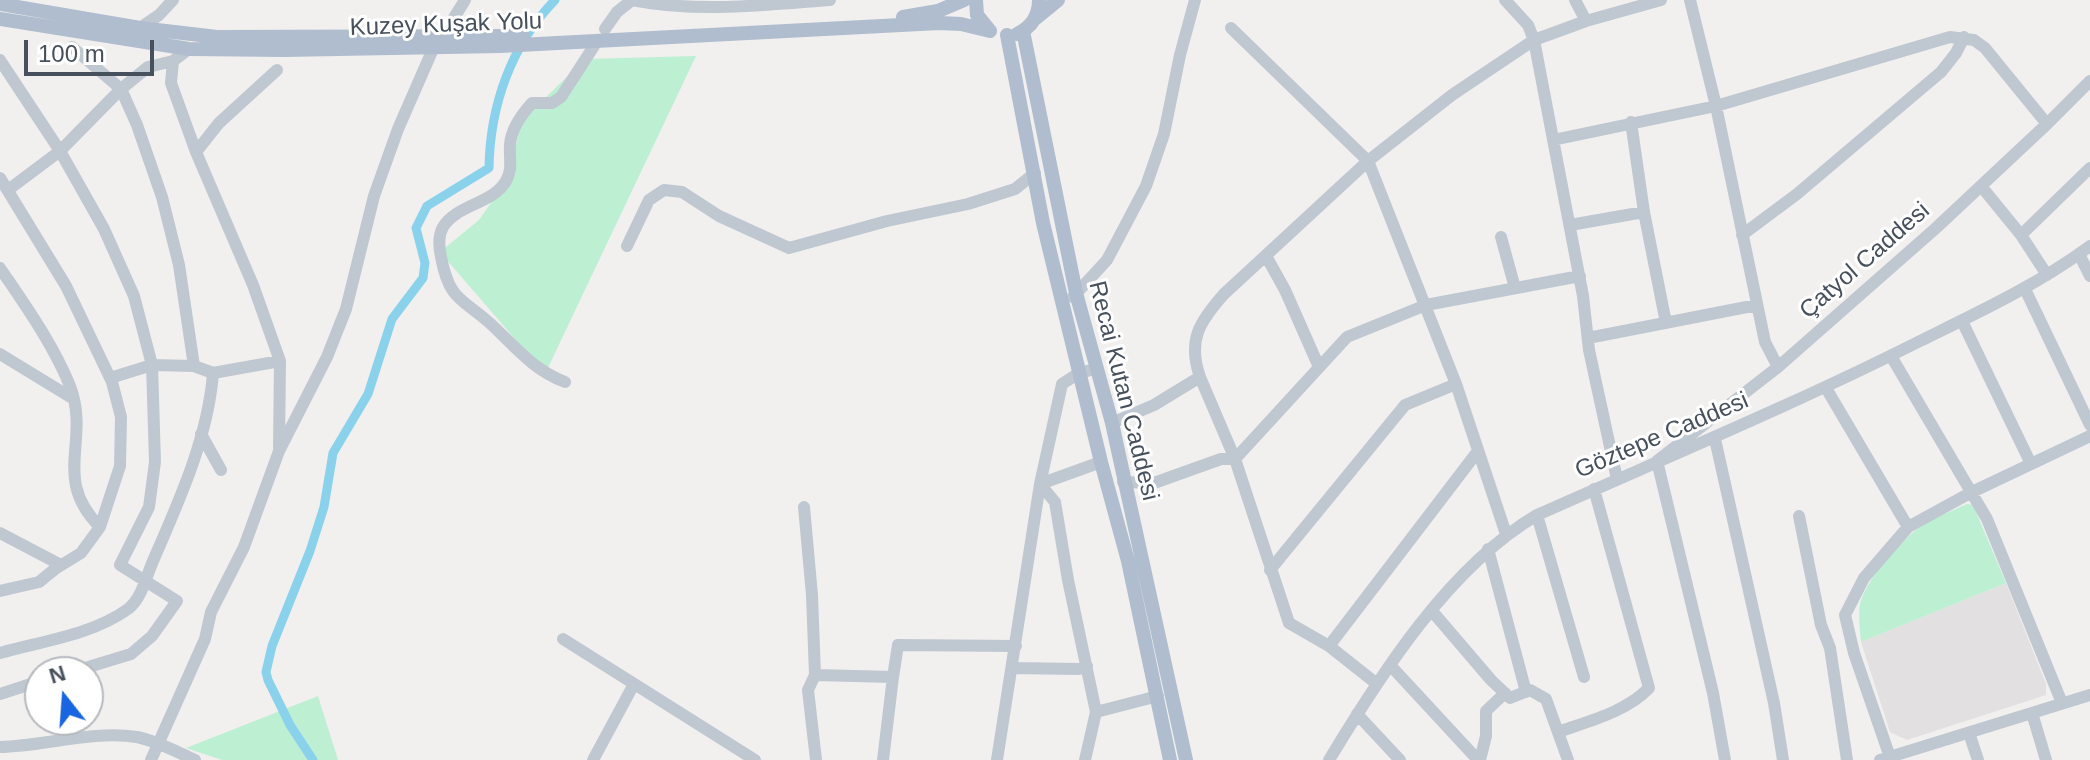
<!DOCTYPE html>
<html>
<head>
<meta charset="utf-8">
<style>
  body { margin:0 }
  #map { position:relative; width:2090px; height:760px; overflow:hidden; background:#f2efef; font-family:Arial,sans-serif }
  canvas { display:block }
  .north { position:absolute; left:24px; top:656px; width:80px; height:80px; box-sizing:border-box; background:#fff; border:2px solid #b5b9be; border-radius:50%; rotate:343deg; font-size:22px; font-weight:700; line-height:32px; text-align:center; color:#47515d }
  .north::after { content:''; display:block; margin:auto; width:28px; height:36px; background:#1865e2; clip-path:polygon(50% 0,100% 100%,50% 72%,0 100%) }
  .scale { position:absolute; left:24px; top:40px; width:130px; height:36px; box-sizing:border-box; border:4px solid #47515d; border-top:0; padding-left:10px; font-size:24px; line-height:28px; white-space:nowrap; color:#47515d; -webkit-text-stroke:6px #fff; paint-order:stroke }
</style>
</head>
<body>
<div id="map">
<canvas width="2090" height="760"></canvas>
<div class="north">N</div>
<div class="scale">100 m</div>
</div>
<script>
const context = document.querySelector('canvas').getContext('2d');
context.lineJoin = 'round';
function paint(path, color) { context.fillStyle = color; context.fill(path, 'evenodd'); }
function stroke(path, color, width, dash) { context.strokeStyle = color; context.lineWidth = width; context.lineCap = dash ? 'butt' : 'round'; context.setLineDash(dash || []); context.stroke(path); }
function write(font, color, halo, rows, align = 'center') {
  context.font = font + ' Arial,sans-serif'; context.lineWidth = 6; context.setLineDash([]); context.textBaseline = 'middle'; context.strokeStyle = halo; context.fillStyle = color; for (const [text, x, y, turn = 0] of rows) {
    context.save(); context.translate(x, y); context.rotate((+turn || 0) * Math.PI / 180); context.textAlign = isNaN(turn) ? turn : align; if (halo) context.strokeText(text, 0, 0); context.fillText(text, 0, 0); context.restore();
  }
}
const education = new Path2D(`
  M2006 583 2046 684V695L1907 740 1890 732 1861 642Z`);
const green = new Path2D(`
  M696 56 545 374 440 252 479 220 509 177 523 113 541 102 585 59Z
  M1967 504 1973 505 2006 583 1861 642C1860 630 1858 616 1860 604 1865 581 1902 539 1921 526 1935 517 1952 511 1967 504Z
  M318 696 338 760H222L186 748Z`);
const canal = new Path2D(`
  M313 760 290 725 268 680 266 672 272 646 310 551 324 507 333 453 368 394 392 319 423 278 425 263 416 228 427 206 489 168C490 106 511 45 555 0`);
const minor = new Path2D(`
  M1505 0 1528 25 1534 40 1583 296 1589 350 1617 479
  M1690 0 1716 106 1765 342 1778 367
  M1586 21 1661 0
  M140 28 159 15 173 0
  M1231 28 1368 161 1456 384 1506 534
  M605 29 617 12 632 0C697 13 765 5 830 0
  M442 37 465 0
  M72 47 121 89 137 125 162 197 179 265 194 366
  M189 49 173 61 171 83 196 152 253 285 280 361 279 448
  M0 60 60 151 104 229 134 296 152 365 155 462 149 507 120 565 177 601 152 636 131 654 72 672
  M1631 122 1644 212 1666 323
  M1553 140 1716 106 1950 37 1974 40 1985 48 2047 124
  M196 152 219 123 277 70
  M0 178 66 286 112 382 121 417 120 466 100 527 81 553 55 569 39 582 0 591
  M1981 186 2021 235 2090 168
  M8 190 60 151 121 89 148 67 173 61
  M1570 225 1644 212
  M1742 235 1797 194 1941 72 1956 53 1964 37
  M2021 235 2047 275
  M1501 237 1515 288
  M627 246 649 200 664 190 682 192 719 216 789 248 887 221 968 204 1015 189 1035 173
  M2079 254 2090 276
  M1266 256 1285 290 1319 367
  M0 268C25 305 53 344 70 386 91 441 51 478 100 527
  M2025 289 2090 425
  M1073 297 1107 260 1146 186 1164 134 1180 55 1195 0
  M1962 321 2031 464
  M1588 338 1757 305
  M0 354 72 398
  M1891 356 1987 519 2062 703
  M1200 377C1187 340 1200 321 1224 294L1368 161 1452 95 1534 40 1586 21 1575 0
  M110 378 152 365 194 366 213 373 280 361
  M565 382C534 370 517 349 494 327 464 298 450 304 441 257 439 248 438 236 443 227 457 204 493 204 506 181 513 169 509 158 510 145 511 129 521 115 532 103H552L561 97 594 46
  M1826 388 1908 527
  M1112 423 1154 405 1200 377 1235 459H1221L1154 483 1123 482
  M201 434 221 470
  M1715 439 1774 703 1783 760
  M804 507 812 595 815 675 808 690 816 760
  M1537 515 1584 677
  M1799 516 1821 625 1830 648 1847 760
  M0 533 61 565
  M1488 549 1526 692
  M1270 570 1405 405 1456 384
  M1432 611 1491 680 1510 698 1530 690 1546 699 1568 760
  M563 639 755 760
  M1329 646 1478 451
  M0 653C42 641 92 635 128 609 142 598 146 577 153 561 179 501 208 438 213 373
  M1390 665 1478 760
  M1013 668 1079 669 1087 666
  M815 675 893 677 898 645 1016 646
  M1377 684 1329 646 1289 623 1235 459 1347 337 1426 305 1580 276
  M0 694 40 681
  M1096 712 1158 696
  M2032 713 2046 760
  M1357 714 1400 760
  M1558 732C1589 721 1626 712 1649 688L1594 489
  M1969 733 1978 760
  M0 747C44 746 94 730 137 737 157 741 177 752 195 760
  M151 760 205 639 211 612 244 547 279 451 327 357 346 309 374 196 398 129 433 49
  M593 760 634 684
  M883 760 893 677
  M997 760 1040 484 1062 384 1079 373 1095 369
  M1085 760 1096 712 1068 580 1055 502 1040 484 1101 462
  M1329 760C1381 674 1449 567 1537 515 1665 458 1795 404 1920 341 1979 312 2037 285 2090 246
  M1480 760 1486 736V711L1505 693
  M1725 760 1713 693 1657 461 1778 367 1936 228 2047 124 2090 81
  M1880 760 2090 695
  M1891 760 1854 653 1845 615 1864 578 1908 527 1972 492 2090 436`);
const major = new Path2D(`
  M976 0 977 15 990 31
  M0 4 140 28 217 37 523 36
  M903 17 938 11 964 0
  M1036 18 1058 0
  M0 19 189 49 284 50 500 46 939 23 961 24 990 31
  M1023 31 1076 293 1112 423 1186 760
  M1017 34C1032 27 1039 16 1039 0
  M1007 35 1043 223 1101 462 1128 561 1170 760`);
const streetNames = [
  ["Kuzey Kuşak Yolu",446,25,-2],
  ["Çatyol Caddesi",1865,261,-41],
  ["Recai Kutan Caddesi",1123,391,76],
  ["Göztepe Caddesi",1662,436,-23]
];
paint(education, '#e3e0e1');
paint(green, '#bdefd3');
stroke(canal, '#8ad2ec', 9);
stroke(minor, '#bfc8d1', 12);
stroke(major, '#afbdce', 14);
write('24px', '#47515d', '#fff', streetNames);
</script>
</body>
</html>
